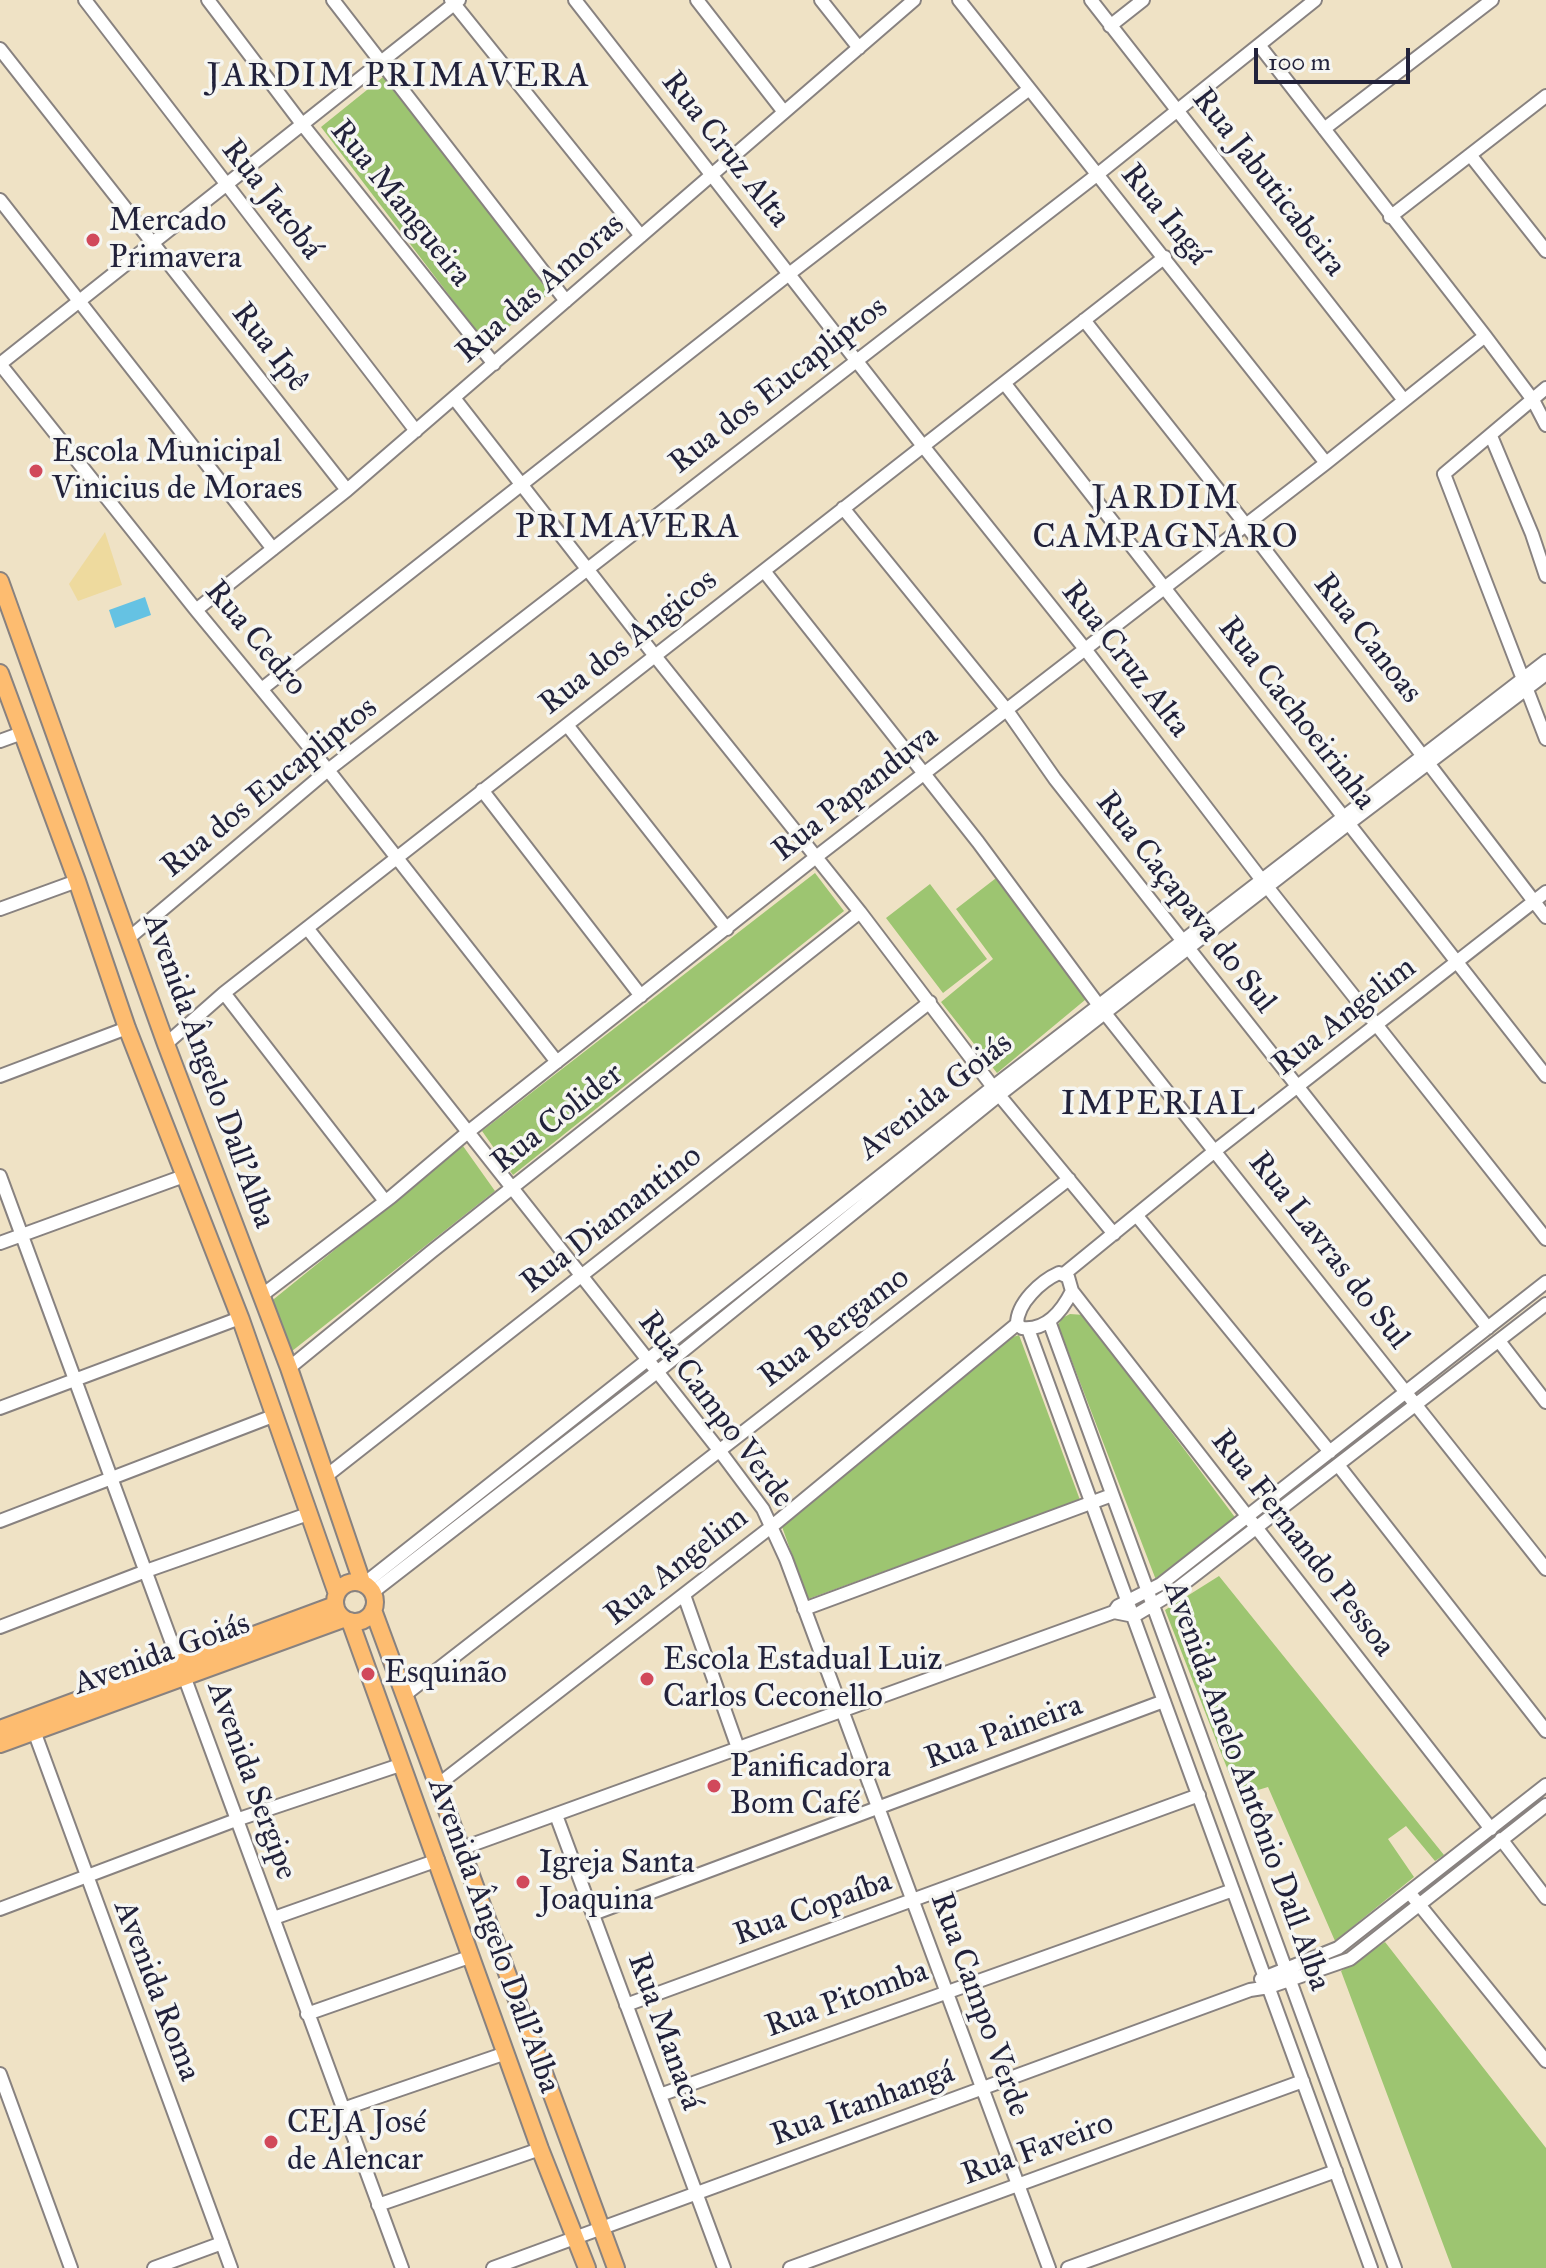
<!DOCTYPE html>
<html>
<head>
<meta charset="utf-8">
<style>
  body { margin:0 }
  #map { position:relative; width:1546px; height:2268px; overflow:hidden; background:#efe2c5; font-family:"IM FELL Great Primer",serif }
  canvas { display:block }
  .scale { position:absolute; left:1254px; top:48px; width:156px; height:36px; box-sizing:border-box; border:4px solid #22223b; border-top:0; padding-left:10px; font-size:24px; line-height:28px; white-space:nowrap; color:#22223b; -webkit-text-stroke:6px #f6f6f2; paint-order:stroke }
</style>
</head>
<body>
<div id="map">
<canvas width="1546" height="2268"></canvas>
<div class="scale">100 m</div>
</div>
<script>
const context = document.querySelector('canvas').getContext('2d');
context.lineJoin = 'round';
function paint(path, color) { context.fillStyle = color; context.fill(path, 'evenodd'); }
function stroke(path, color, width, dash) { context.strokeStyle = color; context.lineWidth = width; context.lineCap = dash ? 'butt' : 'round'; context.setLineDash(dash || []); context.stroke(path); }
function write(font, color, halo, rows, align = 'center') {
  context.font = font + ' "IM FELL Great Primer",serif'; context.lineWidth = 7; context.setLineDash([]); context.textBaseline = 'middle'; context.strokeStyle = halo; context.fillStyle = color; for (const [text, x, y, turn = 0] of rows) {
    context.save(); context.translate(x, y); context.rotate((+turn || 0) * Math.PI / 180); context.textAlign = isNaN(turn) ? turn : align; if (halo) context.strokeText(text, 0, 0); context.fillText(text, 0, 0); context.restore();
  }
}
const green = new Path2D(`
  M383 77 551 292 487 345 321 127Z
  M815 873 844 911 513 1175 482 1131Z
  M1000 875 1091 995 997 1073 941 1002 993 959 956 909Z
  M930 884 987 959 943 993 886 918Z
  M463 1146 495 1191 287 1355 269 1303Z
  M1070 1314 1084 1315 1237 1520 1156 1580 1058 1325 1062 1318Z
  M1019 1335 1080 1500 808 1599 781 1524 1013 1337Z
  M1219 1576 1444 1855 1435 1861 1406 1826 1388 1839 1414 1877 1335 1941 1268 1787 1238 1796 1165 1610Z
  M1385 1942 1546 2148V2268H1452L1341 1971Z`);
const sand = new Path2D(`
  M105 532 122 585 78 601 69 584Z`);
const water = new Path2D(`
  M145 597 151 615 115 628 109 610Z`);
const minor = new Path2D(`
  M85 0 416 431
  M208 0 302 124 494 364
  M333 0 566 301
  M451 0 641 236
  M575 0 923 446 1085 649 1261 879 1546 1239
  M697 0 784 112
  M821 0 859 48
  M959 0 1326 463
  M1091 0 1403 399
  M1110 26 1143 0
  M1259 45 1485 336 1533 400 1546 425
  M0 49 347 490
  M1324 129 1492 0
  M1471 156 1546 251
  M0 200 273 549
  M1390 217 1546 96
  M1084 320 1246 525 1546 917
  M0 364 196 610 328 770 557 1062
  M0 364 459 0
  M1005 384 1546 1076
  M1546 388 1444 474 1546 739
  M454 398 655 656 860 912 999 1095 1114 1234
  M1491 436 1532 534 1546 576
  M843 508 1006 709 1055 779 1488 1328
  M764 571 978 842 1100 1007 1546 1569
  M196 610 347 490 914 0
  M263 688 789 274 1028 90
  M567 725 727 929
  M0 741 22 733
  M482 790 641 996
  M0 909 77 881
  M307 928 719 1450 763 1509 786 1559 1049 2268
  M129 938 328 770 1098 174 1315 0
  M224 993 385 1201
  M166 1044 224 993 1165 257
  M0 1076 127 1028
  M0 1176 402 2268
  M1137 1216 1330 1452
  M0 1243 184 1176
  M1059 1273 1068 1277 1072 1291C1062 1311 1047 1331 1022 1328L1017 1324C1017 1303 1041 1281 1059 1273Z
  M1064 1274 1216 1150 1546 892
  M1072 1291 1491 1829
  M261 1296 391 1197 468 1132 816 857 1326 463 1485 336
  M1049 1321 1395 2268
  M1028 1329 1371 2268
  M1499 1341 1546 1402
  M289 1368 431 1252 860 912
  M0 1408 240 1318
  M1338 1465 1546 1731
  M325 1477 930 1002
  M0 1521 273 1416
  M365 1583 993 1087 1546 661
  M373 1592 657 1372 999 1095 1348 824 1546 674
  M684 1595 738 1748
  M804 1609 1112 1495
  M1114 1612 1134 1616 1169 1595 1546 1304
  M0 1627 146 1571 308 1514
  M406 1694 1069 1179
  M34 1731 231 2268
  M439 1784 771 1527 1017 1324
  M556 1815 724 2268
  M1501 1839 1546 1898
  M463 1848 1114 1612 1118 1606 1161 1584 1546 1282
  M1413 1897 1546 2061
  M0 1909 236 1820 400 1765
  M593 1914 1164 1701
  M274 1918 438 1860
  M1261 1979 1338 1948 1546 1785
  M626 2005 1199 1795
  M307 2014 472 1956
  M0 2074 71 2268
  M660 2095 1233 1890
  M343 2109 506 2053
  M378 2205 540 2149
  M154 2268 222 2243
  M493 2268 1250 1990 1269 1987 1350 1959 1546 1805
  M790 2268 1303 2081
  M1068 2268 1336 2171`);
const major = new Path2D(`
  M0 581 166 1044 289 1368 362 1582
  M0 673 77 881 127 1028 241 1320 336 1591
  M335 1602a20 20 0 1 1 40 0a20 20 0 1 1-40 0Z
  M373 1610 616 2268
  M350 1621 540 2149 587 2268
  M0 1729 335 1605
  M0 1744 343 1619`);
const markers = [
  [93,240,8,"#d1495b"],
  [36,471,8,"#d1495b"],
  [368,1674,8,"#d1495b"],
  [647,1679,8,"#d1495b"],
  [714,1786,8,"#d1495b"],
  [523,1882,8,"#d1495b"],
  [271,2142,8,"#d1495b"]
];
const streetNames = [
  ["Rua Cruz Alta",725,150,52],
  ["Rua Jabuticabeira",1268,183,52],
  ["Rua Jatobá",271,200,52],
  ["Rua Mangueira",400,204,51],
  ["Rua Ingá",1164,215,51],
  ["Rua das Amoras",541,289,-41],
  ["Rua Ipê",269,348,52],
  ["Rua dos Eucapliptos",779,386,-38],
  ["Rua Cedro",255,639,50],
  ["Rua Canoas",1367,639,52],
  ["Rua dos Angicos",629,643,-38],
  ["Rua Cruz Alta",1125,660,52],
  ["Rua Cachoeirinha",1296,714,52],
  ["Rua dos Eucapliptos",270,788,-39],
  ["Rua Papanduva",856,794,-38],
  ["Rua Caçapava do Sul",1185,903,52],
  ["Rua Angelim",1345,1017,-38],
  ["Avenida Ângelo Dall'Alba",208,1071,70],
  ["Avenida Goiás",936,1097,-38],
  ["Rua Colider",558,1119,-38],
  ["Rua Diamantino",612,1220,-38],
  ["Rua Lavras do Sul",1328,1251,52],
  ["Rua Bergamo",835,1328,-37],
  ["Rua Campo Verde",715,1410,53],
  ["Rua Fernando Pessoa",1302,1544,52],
  ["Rua Angelim",677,1567,-38],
  ["Avenida Goiás",162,1655,-20],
  ["Rua Paineira",1004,1733,-20],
  ["Avenida Sergipe",251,1781,70],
  ["Avenida Anelo Antônio Dall Alba",1246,1786,70],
  ["Rua Copaíba",813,1909,-20],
  ["Avenida Ângelo Dall'Alba",493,1936,70],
  ["Avenida Roma",156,1991,69],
  ["Rua Pitomba",847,2000,-20],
  ["Rua Campo Verde",979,2005,70],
  ["Rua Manacá",664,2032,70],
  ["Rua Itanhangá",863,2105,-20],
  ["Rua Faveiro",1038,2150,-20]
];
const poiNames = [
  ["Mercado",109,222],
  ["Primavera",109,259],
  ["Escola Municipal",52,453],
  ["Vinicius de Moraes",52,490],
  ["Escola Estadual Luiz",663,1661],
  ["Carlos Ceconello",663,1698],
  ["Esquinão",384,1674],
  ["Panificadora",730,1768],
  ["Bom Café",730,1805],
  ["Igreja Santa",539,1864],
  ["Joaquina",539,1901],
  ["CEJA José",287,2124],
  ["de Alencar",287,2161]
];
const neighbourhoodNames = [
  ["JARDIM PRIMAVERA",399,78],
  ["JARDIM",1166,500],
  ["CAMPAGNARO",1166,539],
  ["PRIMAVERA",628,529],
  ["IMPERIAL",1159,1106]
];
paint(green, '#9dc571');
paint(sand, '#eeda9e');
paint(water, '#65c2e3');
stroke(minor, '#888280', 16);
stroke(major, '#888280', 20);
stroke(minor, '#fff', 12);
stroke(major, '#fdbc70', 16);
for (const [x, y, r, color] of markers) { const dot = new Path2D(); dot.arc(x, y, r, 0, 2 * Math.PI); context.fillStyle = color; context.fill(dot); stroke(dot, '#f6f6f2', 3); }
write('32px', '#22223b', '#f6f6f2', streetNames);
write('32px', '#22223b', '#f6f6f2', poiNames, 'left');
context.letterSpacing = '2px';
write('34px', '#22223b', '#f6f6f2', neighbourhoodNames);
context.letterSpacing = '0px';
</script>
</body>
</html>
